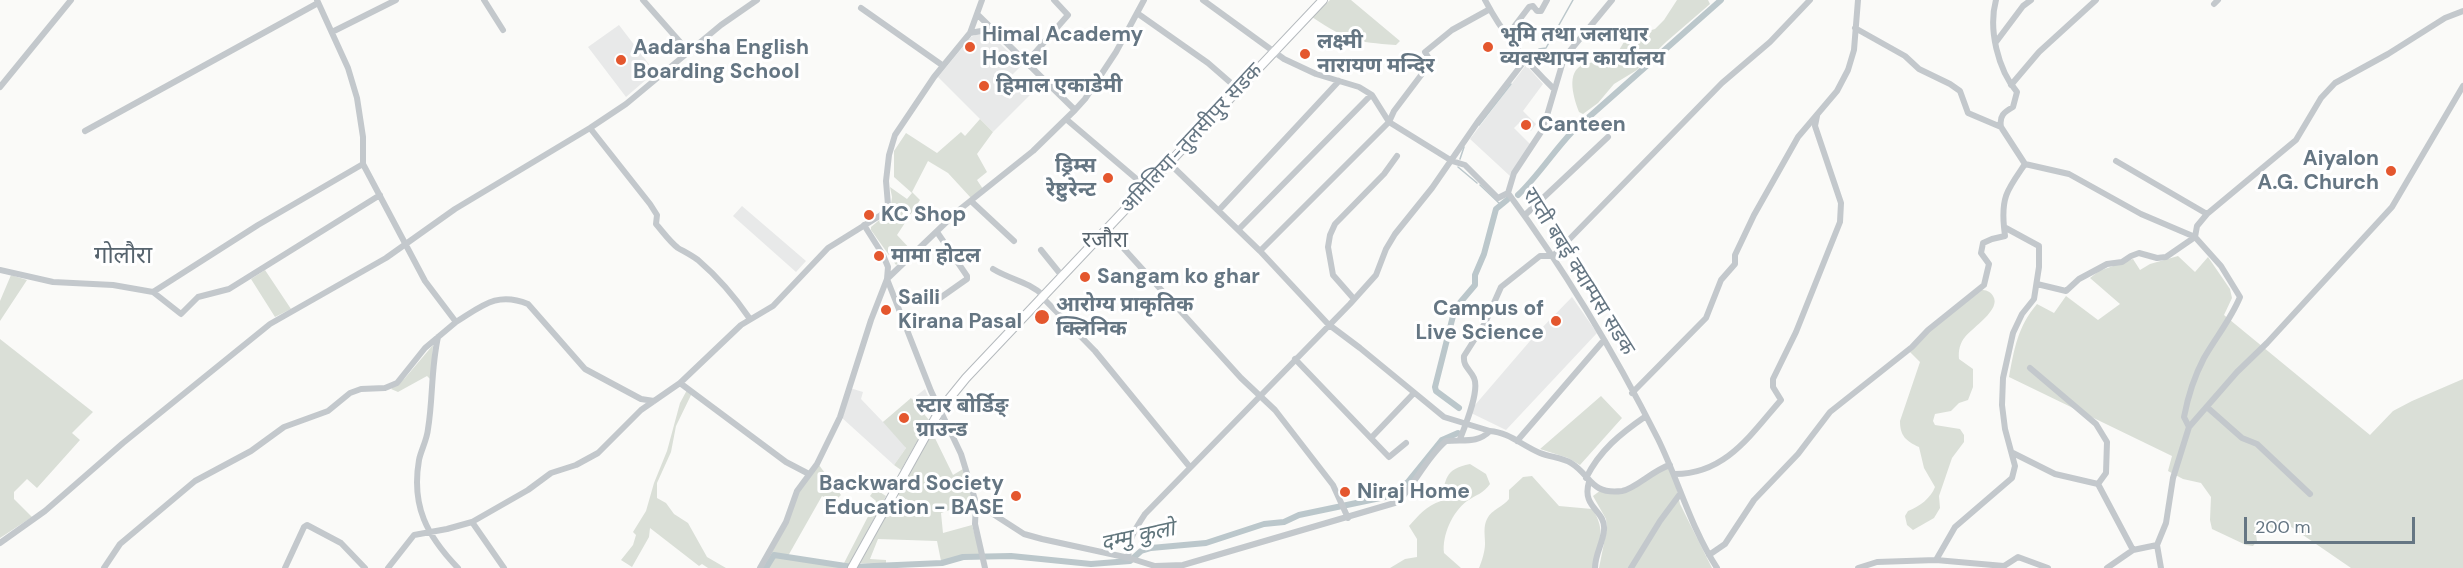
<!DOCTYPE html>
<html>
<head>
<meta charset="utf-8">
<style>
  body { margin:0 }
  #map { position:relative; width:2463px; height:568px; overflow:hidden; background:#fafaf8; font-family:"DM Sans",sans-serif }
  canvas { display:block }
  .scale { position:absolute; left:2244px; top:517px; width:171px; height:27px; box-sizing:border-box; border:3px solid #657683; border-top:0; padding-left:8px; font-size:18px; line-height:21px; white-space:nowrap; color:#657683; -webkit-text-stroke:4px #fff; paint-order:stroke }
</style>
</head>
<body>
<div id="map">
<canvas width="2463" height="568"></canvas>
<div class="scale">200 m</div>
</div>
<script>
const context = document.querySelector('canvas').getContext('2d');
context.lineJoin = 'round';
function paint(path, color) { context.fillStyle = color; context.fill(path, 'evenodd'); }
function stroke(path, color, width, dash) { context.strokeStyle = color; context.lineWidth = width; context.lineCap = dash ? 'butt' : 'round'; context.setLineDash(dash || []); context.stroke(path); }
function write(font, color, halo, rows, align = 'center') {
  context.font = font + ' "DM Sans","Noto Sans Devanagari",sans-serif'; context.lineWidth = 6; context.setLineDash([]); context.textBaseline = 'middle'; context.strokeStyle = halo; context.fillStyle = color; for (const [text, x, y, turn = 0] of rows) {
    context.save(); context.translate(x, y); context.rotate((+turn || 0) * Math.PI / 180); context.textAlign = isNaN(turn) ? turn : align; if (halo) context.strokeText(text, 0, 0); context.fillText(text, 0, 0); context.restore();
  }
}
const built = new Path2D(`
  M619 25 655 72 626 97 588 47Z
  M986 30 1022 65 1011 76 1030 95 993 132 938 77 971 37Z
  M1526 65 1543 84 1523 111 1536 124 1531 131 1520 122 1514 128 1530 144 1510 176 1470 139Z
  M742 206 806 261 796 272 733 216Z
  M1572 297 1597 333 1506 430 1469 412 1536 334Z
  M850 388 863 392 861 399 883 422 925 389 932 405 903 443 906 448 894 465 841 417Z`);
const green = new Path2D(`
  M1330 0H1351L1400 41 1396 45C1355 42 1348 41 1312 17Z
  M1677 0H1708L1710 4 1666 42 1637 70 1614 84 1598 103 1583 114 1579 112C1573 96 1564 67 1589 63 1597 61 1605 63 1613 60L1627 37 1655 29 1664 20Z
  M980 119 993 132 977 154 987 172 977 180 983 189 971 198 948 173 928 161 912 192 920 200 897 235 913 252 896 265 871 230V227L890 211 892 197 890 187 907 199 912 193 894 177V151L906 133 937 153 961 132 965 136Z
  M2178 256 2195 272 2208 257 2230 289 2232 298 2224 315 2370 435 2393 411 2412 401 2463 379V568H2351L2284 522 2275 530 2266 524H2259L2255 528 2257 541 2253 546 2246 545 2212 529 2210 520 2211 497 2201 483 2183 479 2168 471 2172 456 2009 377C2014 349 2018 326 2037 304L2054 313 2066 296 2098 320 2120 304 2090 278 2099 271 2133 259 2140 270 2150 264Z
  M265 270 291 309 275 317 251 279Z
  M11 275 27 280 0 321V301Z
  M1981 290C1986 290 1990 291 1993 296 2002 309 1972 328 1965 337 1960 343 1958 351 1959 359L1973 369V387L1968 400 1959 403 1951 411 1935 414 1933 421 1935 425 1960 429 1964 435V442L1952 458 1939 496 1940 508 1934 518 1913 530 1907 525 1905 516 1908 511C1919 507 1931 498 1935 487L1924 468 1919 447C1906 441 1900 436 1900 421L1920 362 1907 349Z
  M0 339 93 412 72 433 80 440 37 488 27 479 14 492V499L32 517 0 538Z
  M433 345 431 380 427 376 398 392 391 389 405 378Z
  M687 390 692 393 676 426 671 452 657 483V498L666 503 674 514 688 523 707 557 726 568H708L702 564 699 566 650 528 649 537 632 567 621 560 633 545 636 535 633 532 646 511 654 483 667 451 680 403Z
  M1601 396 1622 418 1580 465 1568 458 1540 449Z
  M911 398 929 420 901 470 894 465 906 448 883 422Z
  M931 430 953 475 963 469 971 497 970 503 941 513 943 533 972 525 981 556H960L941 561 937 541 878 539 870 559 886 560V564L857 563 890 503 917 517 922 507 896 494Z
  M1470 464 1486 474 1490 484C1484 493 1476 495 1467 501 1452 512 1442 536 1444 553L1461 568H1390L1405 559 1417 557V539L1409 526C1419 515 1426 506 1441 501 1446 480 1444 469 1470 464Z
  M819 465 841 495 833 503 822 496 788 556 774 554 765 568H763L788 523 799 491Z
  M1669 467 1673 473 1680 504 1712 568H1599L1607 528 1606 519 1593 496 1601 490 1615 493Z
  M1532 476 1559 506 1592 509C1607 530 1599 544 1593 568H1479C1482 561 1485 551 1485 544 1485 535 1483 527 1487 519 1492 509 1503 507 1509 499V490L1523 477Z
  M875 489 886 496 849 566 843 565 876 501 870 496Z
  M774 556 847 568H767Z`);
const stream = new Path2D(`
  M1530 60 1539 49 1546 48 1573 0
  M1479 125 1511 84
  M1460 159 1464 147
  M1458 167 1477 183
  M1480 185 1500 204`);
const canal = new Path2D(`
  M1518 195C1538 176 1553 152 1572 132L1721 0
  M1459 408 1436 391 1435 387 1453 316 1451 308 1458 305 1475 285V275L1484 254 1496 209 1507 200
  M766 568 774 555 852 567 942 563 963 557 1011 556 1091 564 1130 561 1141 551 1151 548 1206 543 1264 524 1284 522 1299 515 1385 497 1408 482 1442 440 1458 433`);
const minor = new Path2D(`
  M317 0 348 68 357 98 363 137V164L425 281 456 322C482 306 497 291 528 304L585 369 641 399 654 401
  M484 0 503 30
  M643 0 688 51
  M1203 0 1284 59 1316 74 1359 87 1372 95 1389 122 1452 161 1465 165 1498 198 1508 193
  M1485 0C1502 33 1527 63 1554 89
  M1612 0 1564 58 1543 129 1514 173 1508 193C1565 270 1615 354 1658 439 1679 482 1691 528 1717 568
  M1996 0C1988 29 1998 70 2017 92L2013 107C2004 112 1999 116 2001 127
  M2214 4 2218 0
  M861 8 942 65
  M1137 13 1208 63 1239 90
  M978 15 1075 110
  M1855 28 1905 56 1919 69 1950 84 1960 91 1968 113 2001 127 2025 164 2069 174 2141 214 2195 237 2221 266 2240 297C2231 319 2216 337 2204 358 2194 377 2188 396 2184 417L2189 427
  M332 32 396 0
  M970 33 992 29
  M1507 36 1529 7 1533 6 1537 11H1541L1547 0
  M1996 42 2023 6 2031 0
  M1026 63 1068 15 1054 0
  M2011 85 2039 52 2096 0
  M0 87 71 0
  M1066 119 1146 187
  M590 128 650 204 657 215 656 224C663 232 670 242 678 248 685 252 691 255 698 260 719 278 735 297 750 319
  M85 131 318 3
  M2116 161 2207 214
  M1169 163 1260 251 1328 324 1360 348 1444 417 1490 431
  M971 201 1014 241
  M1219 210 1339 81
  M1525 215 1608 137
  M864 225 883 255 888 267 887 279 931 391 961 454 976 503 1024 534 1042 539 1129 558 1155 566 1183 565 1398 502C1416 483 1426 458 1446 441 1463 439 1477 444 1490 431 1508 432 1523 446 1540 453 1550 457 1563 458 1571 463 1591 475 1590 495 1622 491 1635 489 1653 470 1670 465
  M1239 229 1371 95
  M1107 230 1241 378 1275 410 1333 485 1348 518
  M937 232 967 276V279L940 298
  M1041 250 1062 276
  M1260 251 1389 122 1394 111 1431 62 1425 52 1452 30 1490 9
  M993 269C1011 280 1028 281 1044 296
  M0 270 53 282 113 285 153 292 181 314 198 297 229 289 380 195
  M2037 284 2066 291 2079 279 2107 264 2122 262 2131 256 2139 253 2157 258 2166 257 2195 237 2197 226 2207 214 2296 140 2321 98 2335 83 2388 54 2445 18 2463 11
  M153 292 258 225 363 164
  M1042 297 1095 351 1189 466
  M1354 299 1333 275 1328 247 1330 235 1335 224 1384 174 1397 156
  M438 337C431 368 433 399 428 429 427 440 421 450 419 460 411 506 427 536 458 568
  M1295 359 1389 457 1406 443
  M2030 368 2096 424 2107 442 2106 473 2098 484
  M680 383 786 462 809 474
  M1632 393 1706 318 1721 280 1735 264V255L1754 215 1798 137 1837 91 1848 70 1854 50 1858 0
  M2208 408 2242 438 2257 444 2310 494
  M1372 437 1414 393
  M1460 439C1465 426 1480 391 1474 378 1470 369 1463 367 1464 356L1485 323 1501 287 1540 256H1553L1722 83 1770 42 1810 0
  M1517 441 1604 340
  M2013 453 2055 474 2098 484 2133 550
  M1675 474C1726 474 1751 434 1781 400L1773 387V379L1796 332 1840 222 1841 203 1815 126 1817 116
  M1586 478C1600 450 1620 434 1646 416
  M1589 482C1581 508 1606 510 1604 530 1603 543 1595 554 1595 568
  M976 503 975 524 985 568
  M472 522 504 568
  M0 543 45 511 123 443 270 324 386 258 455 209 590 128 626 104 721 25 757 0
  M1709 555 1725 544 1754 500 1798 454 1830 412 1912 347 1928 330 1984 285 1989 264 1981 253 1983 243 1992 239 2005 236 2004 227
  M1129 558C1126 542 1137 526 1145 514L1350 304 1376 275 1386 249 1395 234 1432 188 1479 120 1526 59
  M1936 560 1955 527 2012 478 2015 466 2005 429 2002 405 2003 378 2013 333 2022 314 2034 299 2039 267V246L2004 227C2001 196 2008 189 2025 164
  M104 568 120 544 195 481 251 451 284 427 328 411 350 393 361 389 385 388 397 383 425 348 456 322
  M285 568 304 527 307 525 341 543 365 568
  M388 568 414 535 447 529 472 522 528 490 551 473 576 465 598 453 641 410 680 383 741 325 773 306 828 248 881 215 888 205 886 181 889 155 895 135 934 77 970 33 982 0
  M760 568 786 522 797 491 817 464 840 417 871 320 887 279 959 210 1033 151 1075 110 1085 99 1116 52 1144 0
  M1631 568 1660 521 1680 494
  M1858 568 1877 562 1936 560 2004 566 2018 557 2048 568
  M2107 568 2133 550 2157 545
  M2161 568 2157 545 2166 523 2173 478 2189 427 2237 372 2267 343 2392 207 2463 86`);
const major = new Path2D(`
  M852 568 940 410 966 378 1323 0`);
const markers = [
  [970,47,6,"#e4572e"],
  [1488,47,6,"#e4572e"],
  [1305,54,6,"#e4572e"],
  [621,60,6,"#e4572e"],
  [984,86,6,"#e4572e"],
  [1526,125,6,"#e4572e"],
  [2391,171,6,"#e4572e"],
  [1108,178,6,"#e4572e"],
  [869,215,6,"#e4572e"],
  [879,256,6,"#e4572e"],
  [1085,277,6,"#e4572e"],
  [886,310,6,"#e4572e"],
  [1042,317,8,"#e4572e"],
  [1556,321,6,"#e4572e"],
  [904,418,6,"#e4572e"],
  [1345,492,6,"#e4572e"],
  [1016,496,6,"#e4572e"]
];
const poiNames = [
  ["Himal Academy",982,35],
  ["Hostel",982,59],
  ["भूमि तथा जलाधार",1500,35],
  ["व्यवस्थापन कार्यालय",1500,59],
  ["लक्ष्मी",1317,42],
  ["नारायण मन्दिर",1317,66],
  ["Aadarsha English",633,48],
  ["Boarding School",633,72],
  ["हिमाल एकाडेमी",996,86],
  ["Canteen",1538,125],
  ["Aiyalon",2379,159,"right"],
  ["A.G. Church",2379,183,"right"],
  ["ड्रिम्स",1096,166,"right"],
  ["रेष्टुरेन्ट",1096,190,"right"],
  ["KC Shop",881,215],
  ["मामा होटल",891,256],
  ["Sangam ko ghar",1097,277],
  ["Saili",898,298],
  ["Kirana Pasal",898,322],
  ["आरोग्य प्राकृतिक",1056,305],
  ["क्लिनिक",1056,329],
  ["Campus of",1544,309,"right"],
  ["Live Science",1544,333,"right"],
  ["स्टार बोर्डिङ्",916,406],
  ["ग्राउन्ड",916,430],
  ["Backward Society",1004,484,"right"],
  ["Education - BASE",1004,508,"right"],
  ["Niraj Home",1357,492]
];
const streetNames = [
  ["अमिलिया-तुलसीपुर सडक",1192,139,-47],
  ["राप्ती बबई क्याम्पस सडक",1578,272,58]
];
const neighbourhoodNames = [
  ["रजौरा",1105,241]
];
const waterNames = [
  ["दम्मु कुलो",1138,537,-12]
];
const quarterNames = [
  ["गोलौरा",123,257]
];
paint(built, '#e8e9e9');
paint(green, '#dadfd7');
stroke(stream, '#bbc7cb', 1.5);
stroke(canal, '#bbc7cb', 6);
stroke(major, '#b5babe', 10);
stroke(minor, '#c3c8cc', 6);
stroke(major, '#fff', 8);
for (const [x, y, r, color] of markers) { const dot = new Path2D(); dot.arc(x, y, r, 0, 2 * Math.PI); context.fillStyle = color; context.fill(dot); stroke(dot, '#fff', 2); }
write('bold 21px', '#657683', '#fff', poiNames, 'left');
write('21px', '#657683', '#fff', streetNames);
write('22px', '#57646e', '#fff', neighbourhoodNames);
write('italic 22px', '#60757c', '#fff', waterNames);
write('24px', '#57646e', '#fff', quarterNames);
</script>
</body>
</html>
